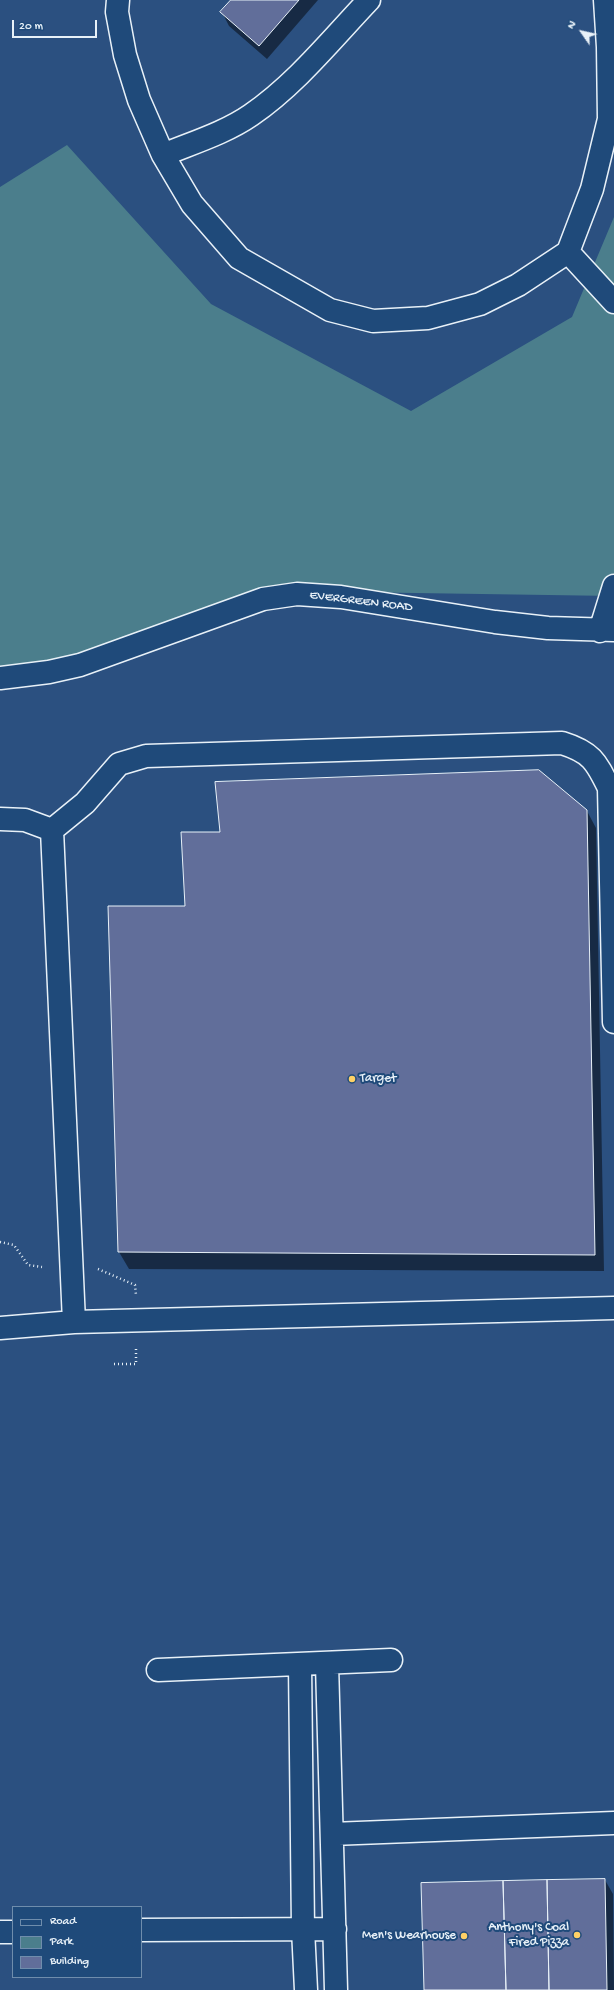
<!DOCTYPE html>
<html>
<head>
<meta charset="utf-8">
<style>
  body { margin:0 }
  #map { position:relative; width:614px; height:1990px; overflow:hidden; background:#2b5080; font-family:"Gochi Hand",sans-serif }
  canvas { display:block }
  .legend { position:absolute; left:12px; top:1906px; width:130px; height:72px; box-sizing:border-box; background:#1f4a7a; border:1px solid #6f8dac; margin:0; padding:5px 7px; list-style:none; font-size:12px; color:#e8f1f8 }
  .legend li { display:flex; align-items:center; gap:8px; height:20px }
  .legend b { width:20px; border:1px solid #6f8dac }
  .north { position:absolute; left:562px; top:12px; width:40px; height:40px; -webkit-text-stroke:3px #1f4a7a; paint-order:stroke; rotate:304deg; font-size:11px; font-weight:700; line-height:16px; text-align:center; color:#e8f1f8 }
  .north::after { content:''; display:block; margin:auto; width:14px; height:18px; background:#e8f1f8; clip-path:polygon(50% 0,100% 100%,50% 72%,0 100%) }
  .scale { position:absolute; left:12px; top:20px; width:85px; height:18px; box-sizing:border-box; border:2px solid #e8f1f8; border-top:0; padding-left:5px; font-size:12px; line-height:14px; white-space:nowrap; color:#e8f1f8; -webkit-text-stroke:3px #1f4a7a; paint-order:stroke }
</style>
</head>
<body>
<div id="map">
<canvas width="614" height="1990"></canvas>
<ul class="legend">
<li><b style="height:5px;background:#1f4a7a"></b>Road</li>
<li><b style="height:11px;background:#4b7e8c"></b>Park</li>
<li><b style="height:11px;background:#616e9a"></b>Building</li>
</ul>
<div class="north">N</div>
<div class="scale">20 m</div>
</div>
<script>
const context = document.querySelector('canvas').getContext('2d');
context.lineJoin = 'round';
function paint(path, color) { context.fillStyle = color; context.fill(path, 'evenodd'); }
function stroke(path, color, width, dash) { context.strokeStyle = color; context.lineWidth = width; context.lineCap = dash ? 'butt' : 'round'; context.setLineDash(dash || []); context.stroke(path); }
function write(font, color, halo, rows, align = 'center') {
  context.font = font + ' "Gochi Hand",sans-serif'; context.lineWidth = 4; context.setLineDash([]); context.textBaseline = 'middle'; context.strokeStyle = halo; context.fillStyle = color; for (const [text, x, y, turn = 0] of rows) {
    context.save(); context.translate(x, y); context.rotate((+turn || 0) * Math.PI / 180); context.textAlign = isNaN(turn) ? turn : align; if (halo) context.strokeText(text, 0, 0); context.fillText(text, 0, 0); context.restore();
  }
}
const green = new Path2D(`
  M67 145 211 304 411 411 572 317 614 217V596L282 591 18 677 0 678V187Z`);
const shadow = new Path2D(`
  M232 0H318L267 59 229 26 222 12Z
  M587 811 596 828 604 1271 129 1269 119 1252 109 907H186L221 834Z
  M605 1880 613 1894 614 1990H425Z`);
const building = new Path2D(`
  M231 0H299L259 46 220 12Z
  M539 770 587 810 595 1255 118 1252 108 906H185L181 832H220L215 782Z
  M605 1879 607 1990H549L547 1880Z
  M547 1880 549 1990H506L503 1881Z
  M503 1881 506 1990H424L421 1883Z`);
const path = new Path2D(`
  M0 1242 14 1245 28 1265 42 1267
  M98 1269 135 1285 136 1295
  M114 1364H136V1346`);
const minor = new Path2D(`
  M118 0 117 12 125 55 139 100 163 155 192 204 239 258 330 310 373 321 428 318 480 304 518 285 568 252 614 302
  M163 155C192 143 225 133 251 115 296 84 331 40 369 0
  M568 252 592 189 609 119 608 47 605 0
  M600 631 614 586
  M0 678 49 672 80 665 263 599 297 594 341 597 495 622 548 628 614 630
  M0 819 25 820 52 830
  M52 830 85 803 119 764 146 756 562 743C591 752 596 761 609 788L614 1022
  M52 830 74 1322
  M0 1328 74 1322 614 1308
  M300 1664 303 1929 306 1990
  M327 1664 336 1990
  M158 1670 391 1660
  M332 1834 614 1823
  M141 1930 335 1929
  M0 1932H13`);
const markers = [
  [352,1079,4,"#ffd166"],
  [577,1935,4,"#ffd166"],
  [464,1936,4,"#ffd166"]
];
const streetNames = [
  ["EVERGREEN ROAD",361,602,7]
];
const poiNames = [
  ["Target",360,1079,"left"],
  ["Anthony's Coal",569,1928],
  ["Fired Pizza",569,1943],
  ["Men's Wearhouse",456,1936]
];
paint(green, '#4b7e8c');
paint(shadow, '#0007');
paint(building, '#616e9a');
stroke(building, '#e8f1f8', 1);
stroke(minor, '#e8f1f8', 25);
stroke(path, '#e8f1f8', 2.5, [1, 3]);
stroke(minor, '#1f4a7a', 22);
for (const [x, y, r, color] of markers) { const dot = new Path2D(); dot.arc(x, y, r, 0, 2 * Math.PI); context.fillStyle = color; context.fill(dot); stroke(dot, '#1f4a7a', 1.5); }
write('13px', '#e8f1f8', '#1f4a7a', streetNames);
write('13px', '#e8f1f8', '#1f4a7a', poiNames, 'right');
</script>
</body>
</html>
